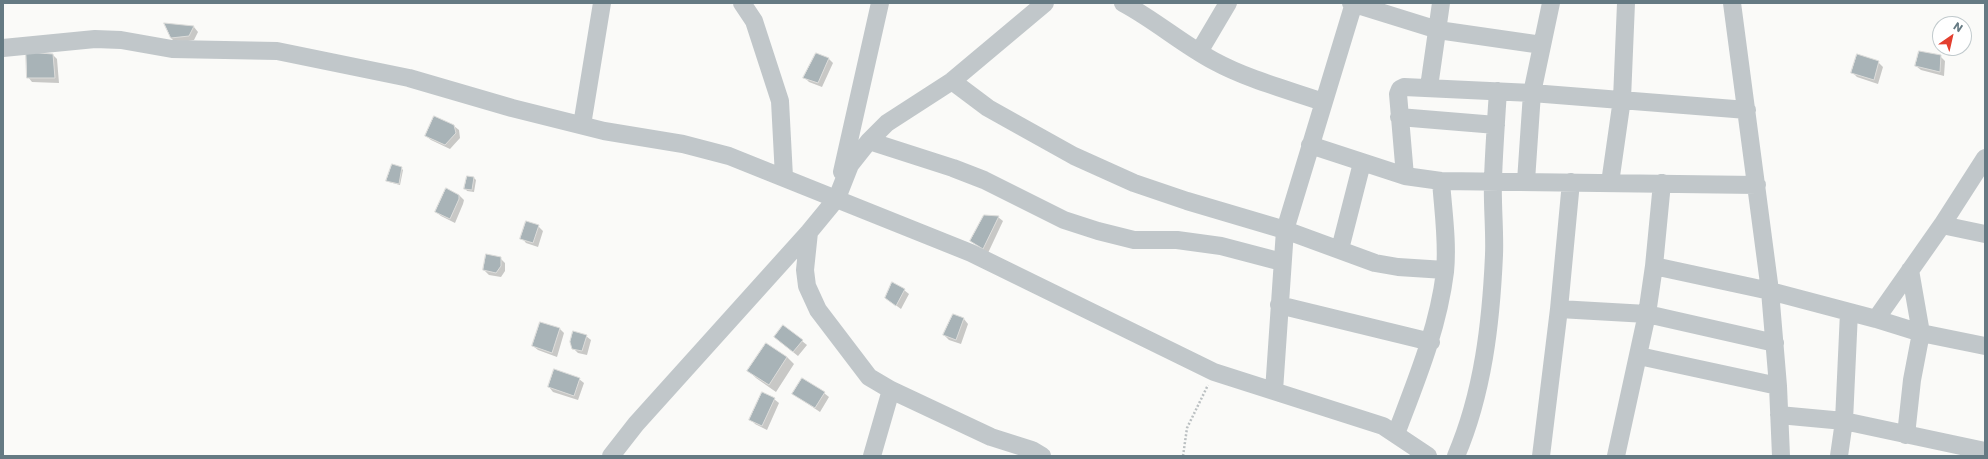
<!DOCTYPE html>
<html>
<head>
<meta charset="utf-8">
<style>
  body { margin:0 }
  #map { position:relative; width:1988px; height:459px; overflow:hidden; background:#fafaf8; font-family:Poppins,sans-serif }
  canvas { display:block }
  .frame { position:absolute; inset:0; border:4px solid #657a83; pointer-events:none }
  .north { position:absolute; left:1932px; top:16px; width:40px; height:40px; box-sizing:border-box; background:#fff; border:1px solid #c1cacd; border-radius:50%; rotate:34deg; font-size:11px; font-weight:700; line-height:16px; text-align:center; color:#657a83 }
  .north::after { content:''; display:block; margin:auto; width:14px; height:18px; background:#e33f2f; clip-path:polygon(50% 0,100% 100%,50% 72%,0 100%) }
</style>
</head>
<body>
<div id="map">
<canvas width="1988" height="459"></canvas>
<div class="frame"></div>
<div class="north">N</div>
</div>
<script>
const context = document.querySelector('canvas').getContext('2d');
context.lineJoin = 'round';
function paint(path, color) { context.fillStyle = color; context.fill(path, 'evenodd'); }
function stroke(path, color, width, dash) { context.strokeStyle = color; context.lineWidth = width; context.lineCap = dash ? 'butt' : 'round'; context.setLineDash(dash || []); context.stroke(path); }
const shadow = new Path2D(`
  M166 24 194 27 198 32 194 40 176 43 171 38Z
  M816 54 829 59 833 63 822 87 809 82 805 78Z
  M53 55 57 59 59 83 32 82 28 77Z
  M1940 56 1945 61 1944 76 1921 70 1916 66Z
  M1878 62 1883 67 1878 84 1857 77 1852 72Z
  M454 126 459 130 460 138 450 149 431 140 426 136Z
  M401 168 403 170 400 185 389 182 387 180Z
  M474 178 476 180 474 192 467 191 465 188Z
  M459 195 464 200 463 204 455 223 441 216 436 212Z
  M998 217 1003 221 988 253 971 241Z
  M538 226 543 231 538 247 526 243 522 238Z
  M500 258 505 263V271L501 277 489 275 484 270Z
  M904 290 909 294 901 309 886 298Z
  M964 319 968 324 961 344 949 340 944 335Z
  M560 329 564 333 557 357 538 350 533 346Z
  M586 336 591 340 587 355 578 353 573 348Z
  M779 341H802L807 345 798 356Z
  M766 344 787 357 794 364 776 392 756 378 749 371Z
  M579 379 584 383 578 400 553 392 549 387Z
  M824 393 829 397 820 412 793 394Z
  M774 399 779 403 767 430 755 424 751 419Z`);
const building = new Path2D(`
  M164 23 194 26 189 36 171 38Z
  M1919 51 1941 55 1940 72 1915 66Z
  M26 52 53 54 55 78H27Z
  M816 53 829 58 818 83 803 78Z
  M1857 54 1879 61 1874 80 1851 73Z
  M434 116 454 125 456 133 445 145 425 136Z
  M392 164 402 167 399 184 386 181Z
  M467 176 474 177 472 190 464 189Z
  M446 188 459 195V199L450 219 435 212Z
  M984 215 999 216 983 249 970 241Z
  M526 221 539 225 533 243 520 239Z
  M486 254 501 257V266L496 273 483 270Z
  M892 282 905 289 896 306 885 298Z
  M953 314 964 318 956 340 943 335Z
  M540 322 560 328 552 353 532 346Z
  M783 325 803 340 793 352 774 337Z
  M573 331 587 335 582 351 572 349 570 342Z
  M766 343 787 357 769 385 747 371Z
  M554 369 580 378 574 396 548 387Z
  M802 378 825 392 815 408 792 394Z
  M762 392 775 398 762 426 749 420Z`);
const path = new Path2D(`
  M1183 456 1187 428 1208 385`);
const minor = new Path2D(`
  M742 3 754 21 780 101 784 177
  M1123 3C1155 20 1182 44 1214 61 1247 79 1288 90 1323 102
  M1351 3 1438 30 1542 45
  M1732 3 1770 291 1778 386 1781 456
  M3 48 95 39 121 40 172 49 277 51 409 78 512 108 604 131 683 144 729 156 971 253 1214 372 1383 426 1428 456
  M1199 52 1228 3
  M952 81 988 108 1013 122 1074 156 1134 183 1187 201 1285 230 1375 263 1398 267 1445 270
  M1429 87 1441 3
  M1399 117 1496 125
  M582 125 602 3
  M869 141 953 168 984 180 1064 220 1098 231 1134 240H1177L1221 246 1282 262
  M1310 145 1405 176 1441 181 1757 185
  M842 172 880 3
  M1405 176 1398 94 1400 89 1404 87 1532 93 1747 110
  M1526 181 1532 93 1551 3
  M1610 183 1622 99 1626 3
  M1942 225 1985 234
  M809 232 805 270 807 286 818 310 869 377 891 390 991 437 1032 450 1042 456
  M1340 249 1362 163
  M1654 266 1770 291 1876 319 1921 333 1985 346
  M1279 305 1431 342
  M1559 309 1647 314 1775 343
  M1876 319 1942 225 1985 158
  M1639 356 1778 386
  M1274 391 1285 230 1354 3
  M1779 415 1844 421 1985 451
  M1396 434C1416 381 1438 329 1445 272 1448 242 1443 210 1441 181
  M1906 435 1912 380 1921 333 1910 270
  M611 456 636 424 809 232 837 198 850 165 869 141 887 123 952 81 1045 3
  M872 456 891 390
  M1456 456C1483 393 1491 323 1494 255 1495 230 1492 204 1493 179 1494 150 1496 121 1498 91
  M1541 456 1559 309 1571 182
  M1616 456 1647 314 1654 266 1662 183
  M1839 456 1844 421 1849 312`);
paint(shadow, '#0003');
paint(building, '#a8b3b7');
stroke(building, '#dcdcda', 1);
stroke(path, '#bbc0c2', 2.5, [2, 2]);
stroke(minor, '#c1c7ca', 18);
</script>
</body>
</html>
